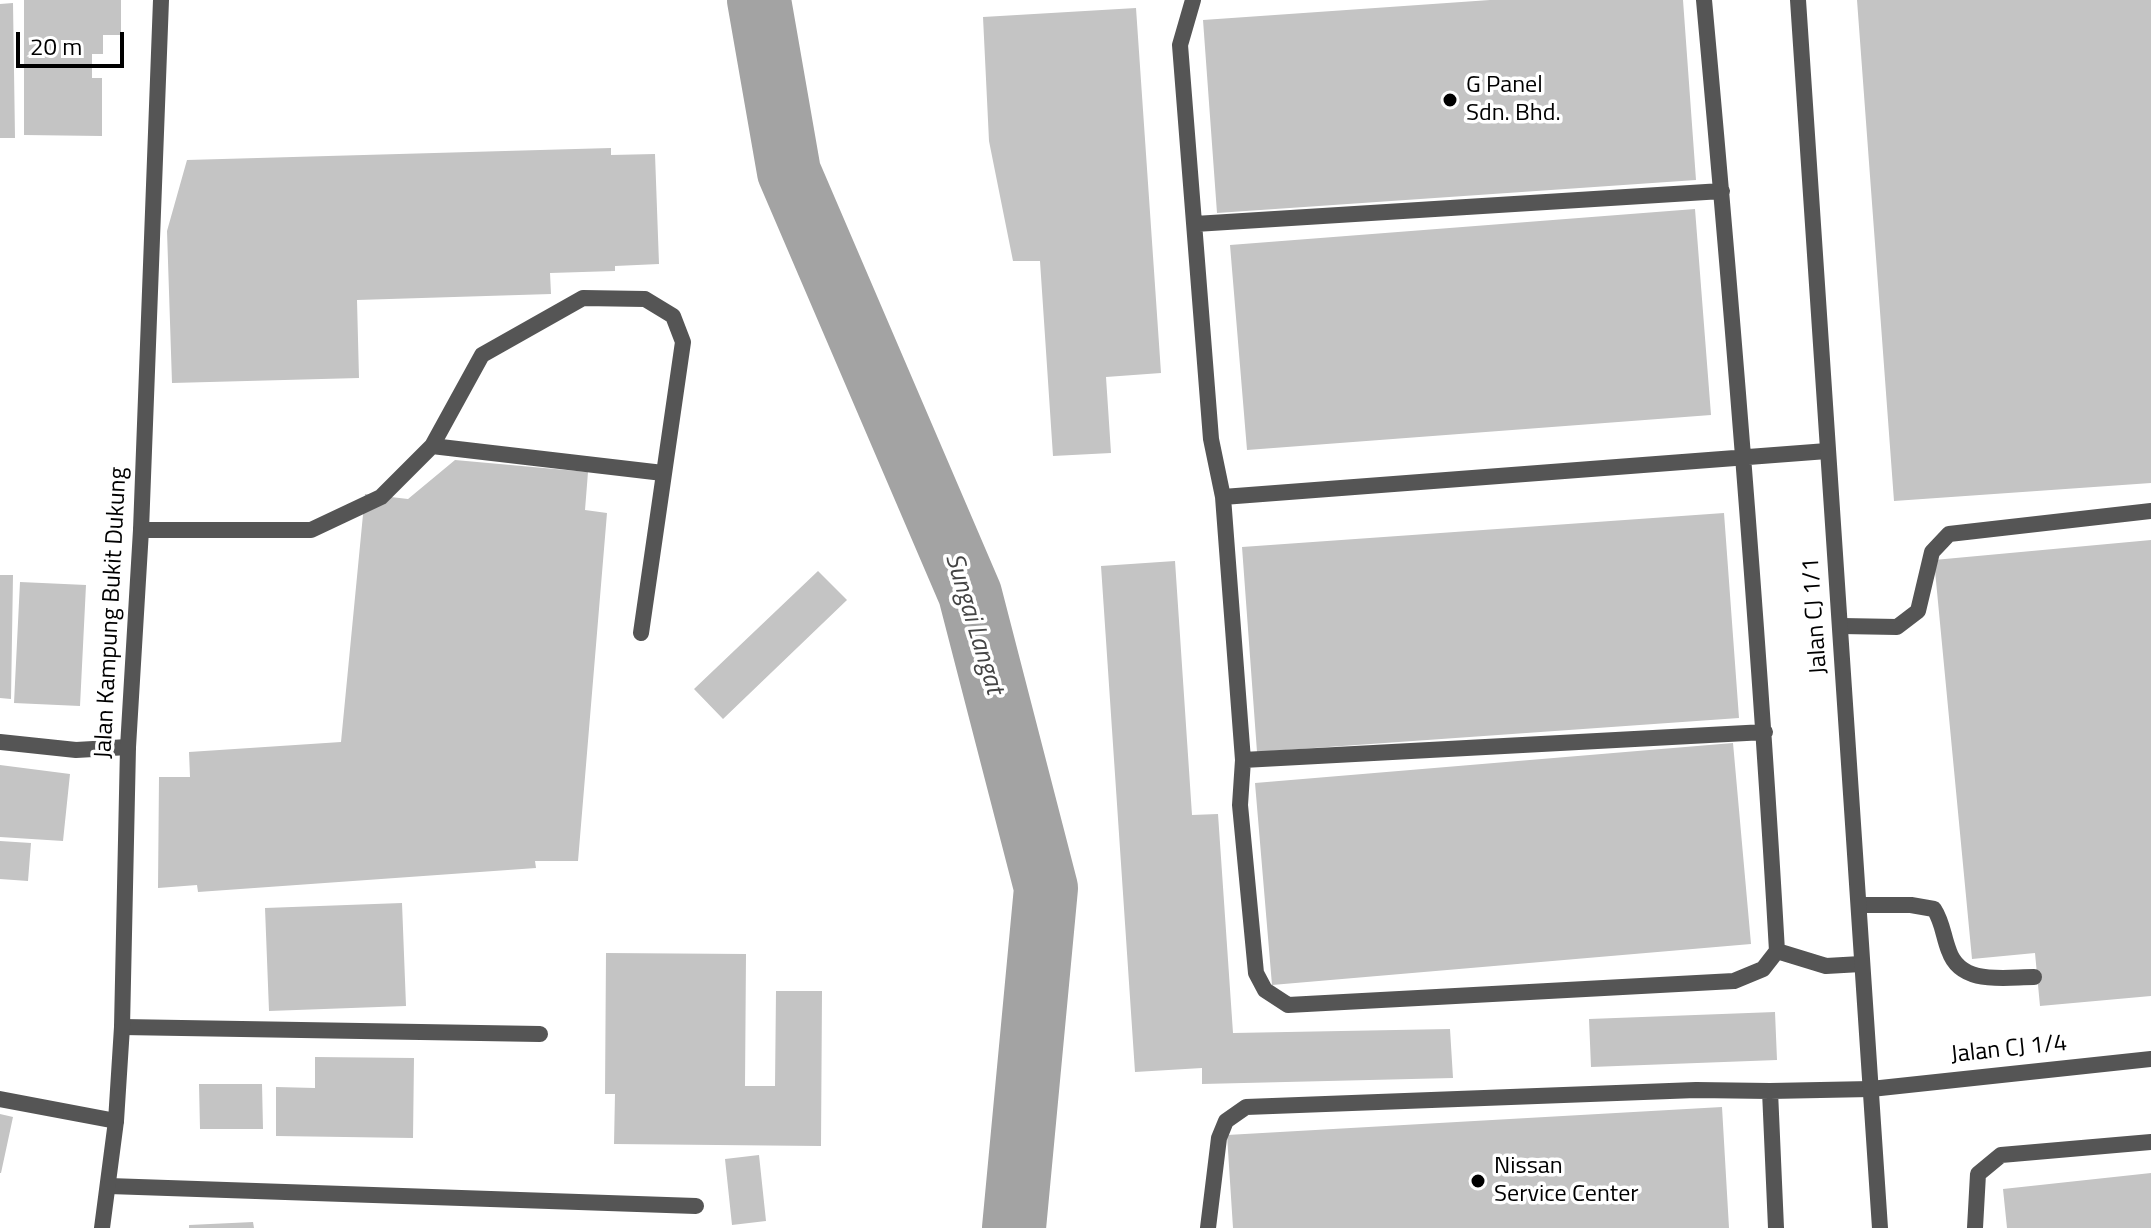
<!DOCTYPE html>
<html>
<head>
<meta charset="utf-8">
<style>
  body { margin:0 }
  #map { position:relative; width:2151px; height:1228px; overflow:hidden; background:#fff; font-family:"Titillium Web",sans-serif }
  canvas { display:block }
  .scale { position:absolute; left:16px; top:32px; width:108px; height:36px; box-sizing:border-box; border:4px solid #000; border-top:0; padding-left:10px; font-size:24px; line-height:28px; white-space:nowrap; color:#000; -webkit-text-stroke:6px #fff; paint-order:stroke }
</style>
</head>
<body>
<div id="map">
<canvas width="2151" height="1228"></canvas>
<div class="scale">20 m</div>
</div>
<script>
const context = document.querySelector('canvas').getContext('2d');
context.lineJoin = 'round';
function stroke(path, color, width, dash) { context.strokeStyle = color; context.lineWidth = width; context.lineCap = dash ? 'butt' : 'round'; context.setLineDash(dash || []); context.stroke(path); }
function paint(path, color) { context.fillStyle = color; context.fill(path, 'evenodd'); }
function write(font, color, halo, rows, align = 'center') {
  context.font = font + ' "Titillium Web",sans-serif'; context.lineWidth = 7; context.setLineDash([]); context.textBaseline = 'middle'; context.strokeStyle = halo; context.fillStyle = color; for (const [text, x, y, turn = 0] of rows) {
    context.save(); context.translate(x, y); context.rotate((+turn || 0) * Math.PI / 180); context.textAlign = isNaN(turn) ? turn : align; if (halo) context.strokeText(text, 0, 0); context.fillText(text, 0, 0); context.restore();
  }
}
const river = new Path2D(`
  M759 0 789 172 970 594 1046 888 1014 1228`);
const building = new Path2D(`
  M24 0H121V35H103V54H92V78H102V136L24 135Z
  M1490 0H1683L1696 180 1217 213 1203 20Z
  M1857 0H2151V483L1894 501Z
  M13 3 15 138H0V4Z
  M1136 8 1161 373 1106 377 1111 453 1053 456 1040 261H1013L989 141 983 17Z
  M611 148V155L655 154 659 264 615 266V271L550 273 551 294 357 300 359 378 172 383 167 231 187 160Z
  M1695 209 1711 415 1247 450 1230 245Z
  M455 460 588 472 585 510 607 513 578 861H535L536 868 198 892 197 885 158 888 159 777H190L189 752 341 742 365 494 408 499Z
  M1724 513 1739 718 1257 752 1242 547Z
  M2151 540V996L2040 1006 2035 953 1972 959 1934 560Z
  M1175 561 1192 815 1218 814 1233 1033 1450 1029 1453 1078 1202 1084V1068L1135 1072 1101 566Z
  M818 571 847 600 723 719 694 689Z
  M0 575H13L11 699 0 698Z
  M20 582 86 585 80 706 14 703Z
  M1733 743 1751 944 1272 985 1255 783Z
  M0 765 70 774 63 841 0 837Z
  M0 841 31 843 28 881 0 879Z
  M402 903 406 1006 269 1011 265 908Z
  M606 953 746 954 745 1086H775L776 991H822L821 1146 614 1144 615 1094H605Z
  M1775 1012 1777 1060 1591 1067 1589 1019Z
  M315 1057 414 1058 413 1138 276 1136V1087L315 1088Z
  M199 1084H262L263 1129H200Z
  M1722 1107 1729 1228H1233L1227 1135Z
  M0 1114 13 1117 1 1173H0Z
  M759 1155 766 1221 732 1225 725 1159Z
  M2151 1173V1228H2007L2003 1189Z
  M253 1222 254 1228H189V1225Z`);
const lane = new Path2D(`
  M1193 0 1180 45 1211 439 1223 497 1243 760 1240 805 1256 973 1265 990 1288 1005 1734 981 1763 969 1777 951C1759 634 1733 317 1704 0
  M1195 224 1722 191
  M432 446 663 473
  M1223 497 1827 451
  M141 530H311L381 497 432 446 482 355 583 298 645 299 673 316 683 342 641 633
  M1842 626 1897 627 1918 611 1932 552 1949 534 2151 511
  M0 742 76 750 128 747
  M1243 760 1765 732
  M1859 905H1911L1934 909C1943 923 1943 936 1949 951 1961 986 2005 977 2034 977
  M1777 951 1826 966 1861 964
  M122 1027 540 1034
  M0 1099 116 1121
  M109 1186 696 1206
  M1208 1228 1219 1138 1226 1121 1246 1107 1696 1090 1770 1091
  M1776 1228 1770 1091 1871 1089
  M1975 1228 1978 1174 2001 1155 2151 1142`);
const street = new Path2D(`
  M1798 0 1880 1228
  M1871 1089 2151 1059
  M102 1228 116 1121 122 1027 128 747 141 530 161 0`);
const markers = [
  [1450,100,8,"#000"],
  [1478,1181,8,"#000"]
];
const poiNames = [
  ["G Panel",1466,86],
  ["Sdn. Bhd.",1466,114],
  ["Nissan",1494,1167],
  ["Service Center",1494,1195]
];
const streetNames = [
  ["Jalan Kampung Bukit Dukung",112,613,-87],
  ["Jalan CJ 1/1",1816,616,-94],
  ["Jalan CJ 1/4",2009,1050,-6]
];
const waterNames = [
  ["Sungai Langat",973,624,73]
];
stroke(river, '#a3a3a3', 64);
paint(building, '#c4c4c4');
stroke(lane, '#555', 16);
stroke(street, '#555', 16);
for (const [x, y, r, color] of markers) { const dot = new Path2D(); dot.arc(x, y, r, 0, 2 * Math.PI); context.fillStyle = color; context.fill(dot); stroke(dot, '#fff', 3); }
write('24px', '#000', '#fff', poiNames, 'left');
write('24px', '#000', '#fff', streetNames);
write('italic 26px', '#444', '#fff', waterNames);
</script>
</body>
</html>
